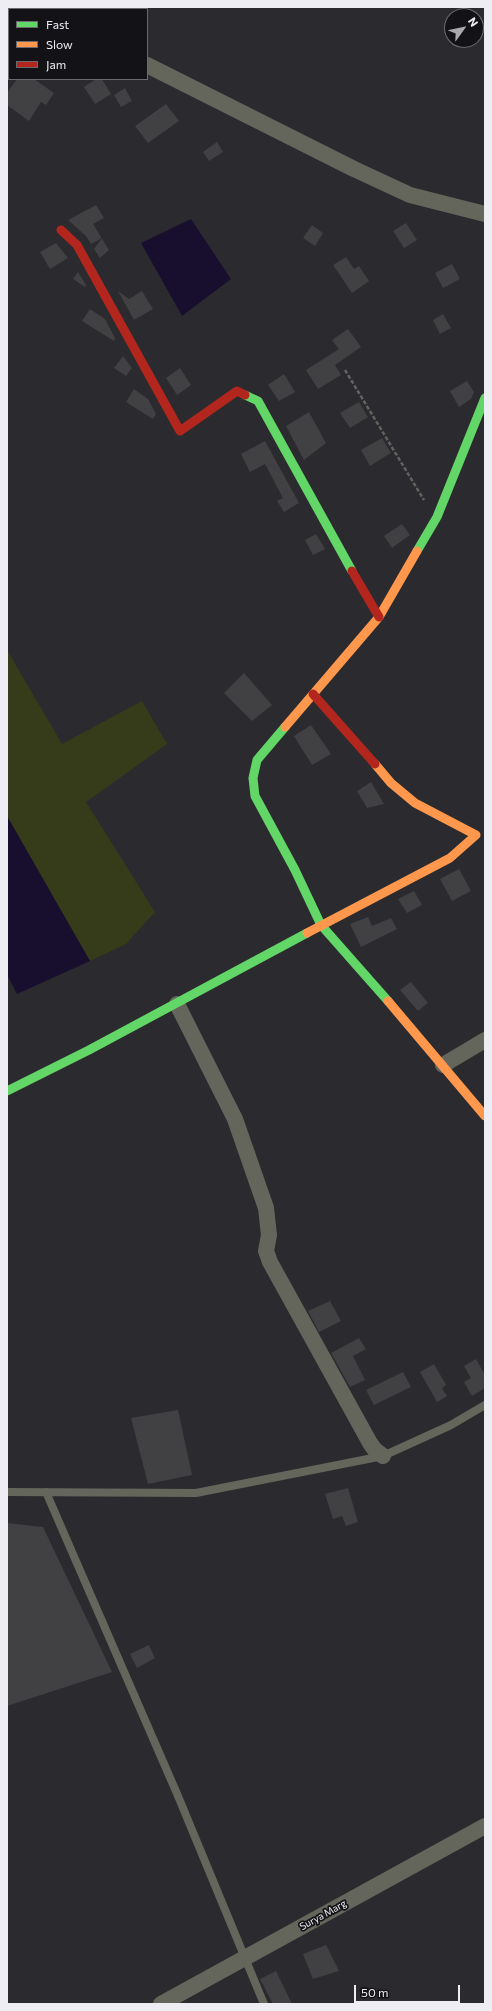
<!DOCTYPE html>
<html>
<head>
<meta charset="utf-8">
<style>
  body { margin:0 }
  #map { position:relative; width:492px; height:2011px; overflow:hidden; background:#2b2b2f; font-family:Commissioner,sans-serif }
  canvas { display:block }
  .frame { position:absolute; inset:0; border:8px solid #eeedf3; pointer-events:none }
  .legend { position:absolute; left:8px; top:8px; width:140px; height:72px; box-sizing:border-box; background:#131216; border:1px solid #6b6a6e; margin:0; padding:5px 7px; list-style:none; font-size:12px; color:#eeedf3 }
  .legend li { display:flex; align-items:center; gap:8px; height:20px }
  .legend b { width:20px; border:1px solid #6b6a6e }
  .north { position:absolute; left:444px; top:8px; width:40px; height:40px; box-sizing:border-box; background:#131216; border:1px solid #6b6a6e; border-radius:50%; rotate:57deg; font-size:11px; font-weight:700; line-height:16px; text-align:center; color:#eeedf3 }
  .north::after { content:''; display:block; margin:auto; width:14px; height:18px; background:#aaa9ae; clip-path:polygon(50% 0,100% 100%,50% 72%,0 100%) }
  .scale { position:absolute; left:354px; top:1985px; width:106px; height:18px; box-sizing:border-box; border:2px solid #eeedf3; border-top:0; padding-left:5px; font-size:12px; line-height:14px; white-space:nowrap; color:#eeedf3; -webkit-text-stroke:3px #131216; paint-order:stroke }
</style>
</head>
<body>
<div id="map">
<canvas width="492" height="2011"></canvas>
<div class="frame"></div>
<ul class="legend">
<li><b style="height:5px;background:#63d668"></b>Fast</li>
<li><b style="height:5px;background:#ff974d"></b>Slow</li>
<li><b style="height:5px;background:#b3261e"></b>Jam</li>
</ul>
<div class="north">N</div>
<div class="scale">50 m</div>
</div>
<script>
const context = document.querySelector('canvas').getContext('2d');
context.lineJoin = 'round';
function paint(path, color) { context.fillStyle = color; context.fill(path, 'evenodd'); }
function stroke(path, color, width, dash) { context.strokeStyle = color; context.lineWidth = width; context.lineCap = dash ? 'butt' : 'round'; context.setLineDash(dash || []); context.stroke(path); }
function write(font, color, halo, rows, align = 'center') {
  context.font = font + ' Commissioner,sans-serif'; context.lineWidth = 3.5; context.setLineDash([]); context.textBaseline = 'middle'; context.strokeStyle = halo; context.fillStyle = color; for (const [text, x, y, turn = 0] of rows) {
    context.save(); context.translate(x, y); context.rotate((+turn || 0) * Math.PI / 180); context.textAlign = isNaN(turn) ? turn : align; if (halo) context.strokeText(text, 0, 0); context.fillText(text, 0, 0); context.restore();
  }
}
const green = new Path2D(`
  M7 650 62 744 142 701 167 744 86 802 155 912 126 944 90 961 7 816Z`);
const water = new Path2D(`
  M191 219 231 279 182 316 141 243Z
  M7 816 90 961 17 994 7 975Z`);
const building = new Path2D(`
  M17 79H34L54 93 46 105 41 102 29 121 7 105V93Z
  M96 79H102L111 94 95 104 84 87Z
  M125 88 132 101 121 107 114 95Z
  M166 104 179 121 148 143 135 126Z
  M217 142 223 152 209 161 203 152Z
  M96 205 104 218 93 224 109 250 100 258 94 249 102 238 91 244 86 236 68 220Z
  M406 223 417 240 404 248 393 231Z
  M312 225 323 233 315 246 303 238Z
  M56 243 68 258 50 269 40 252Z
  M346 257 354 269 359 266 369 281 352 293 333 265Z
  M452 264 460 279 443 288 435 273Z
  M78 272 86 285 85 287 73 279Z
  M118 291 129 299 142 291 153 309 134 320Z
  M90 309 105 319 115 338 114 341 82 321Z
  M443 314 451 328 440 334 433 320Z
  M348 329 361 347 335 365 341 375 318 389 306 370 339 349 332 340Z
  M123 356 132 368 126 376 114 368Z
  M180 368 191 385 177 395 166 378Z
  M284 374 295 392 279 401 268 385Z
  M467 381 474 392 471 399 459 407 450 391Z
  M134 389 148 399 156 414 153 419 126 402Z
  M359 402 368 417 350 428 340 413Z
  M309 412 326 443 304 460 286 426Z
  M382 438 391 453 370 466 361 450Z
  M265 441 299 503 284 512 277 501 283 498 265 464 250 472 241 454Z
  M402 524 410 535 392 548 384 536Z
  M316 534 325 549 313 555 305 540Z
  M244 673 272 705 252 721 224 693Z
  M311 725 331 754 312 765 294 736Z
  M371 782 384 804 367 808 357 791Z
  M459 869 471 891 452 901 440 879Z
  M414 891 422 905 407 913 398 899Z
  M368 917 372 926 391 918 397 929 361 947 350 924Z
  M411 982 428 1003 418 1011 400 990Z
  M330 1301 341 1321 319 1332 308 1311Z
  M359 1338 366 1349 353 1356 365 1380 350 1387 331 1353Z
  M476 1359 485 1375V1388L472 1396 464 1382 471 1378 464 1366Z
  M434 1364 446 1385 442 1388 447 1396 437 1402 420 1372Z
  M403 1372 411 1387 374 1405 366 1390Z
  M178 1410 192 1475 148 1484 131 1418Z
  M348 1488 358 1522 346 1526 342 1516 333 1519 325 1494Z
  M7 1523 43 1527 112 1672 7 1706Z
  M149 1645 155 1658 137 1668 130 1654Z
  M326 1945 339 1971 313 1979 303 1954Z
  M276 1971 292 2004H273L260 1979Z`);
const path = new Path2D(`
  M345 370 424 500`);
const lane = new Path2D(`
  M7 1492 196 1493 383 1456 451 1425 485 1405
  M46 1492 178 1796 264 2004`);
const street = new Path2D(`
  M41 7 45 9
  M147 65 354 169 410 195 485 214
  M177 1004 235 1119 266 1208 269 1235 266 1251 270 1262 370 1443 375 1450 383 1456
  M443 1065 485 1040
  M161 2004 485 1826`);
const fast = new Path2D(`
  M245 395 258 401 352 571
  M417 551 437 517 485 398
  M285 727 257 760 253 778 255 796 295 870 321 925 388 1001
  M7 1091 89 1050 307 933`);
const slow = new Path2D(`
  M285 727 379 617 417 551
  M307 933 450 858 476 835 415 803 391 783 375 764
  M388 1001 485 1116`);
const jam = new Path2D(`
  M61 230 77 245 180 431 237 391 245 395
  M352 571 379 617
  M313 694 375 764`);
const streetNames = [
  ["Surya Marg",323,1915,-29]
];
paint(green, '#363c19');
paint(water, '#180f2f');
paint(building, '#414144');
stroke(path, '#62635e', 2.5, [4, 2]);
stroke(lane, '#64665b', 8);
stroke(street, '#64665b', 16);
stroke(fast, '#63d668', 9);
stroke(slow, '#ff974d', 9);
stroke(jam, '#b3261e', 9);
write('10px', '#eeedf3', '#131216', streetNames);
</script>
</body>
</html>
